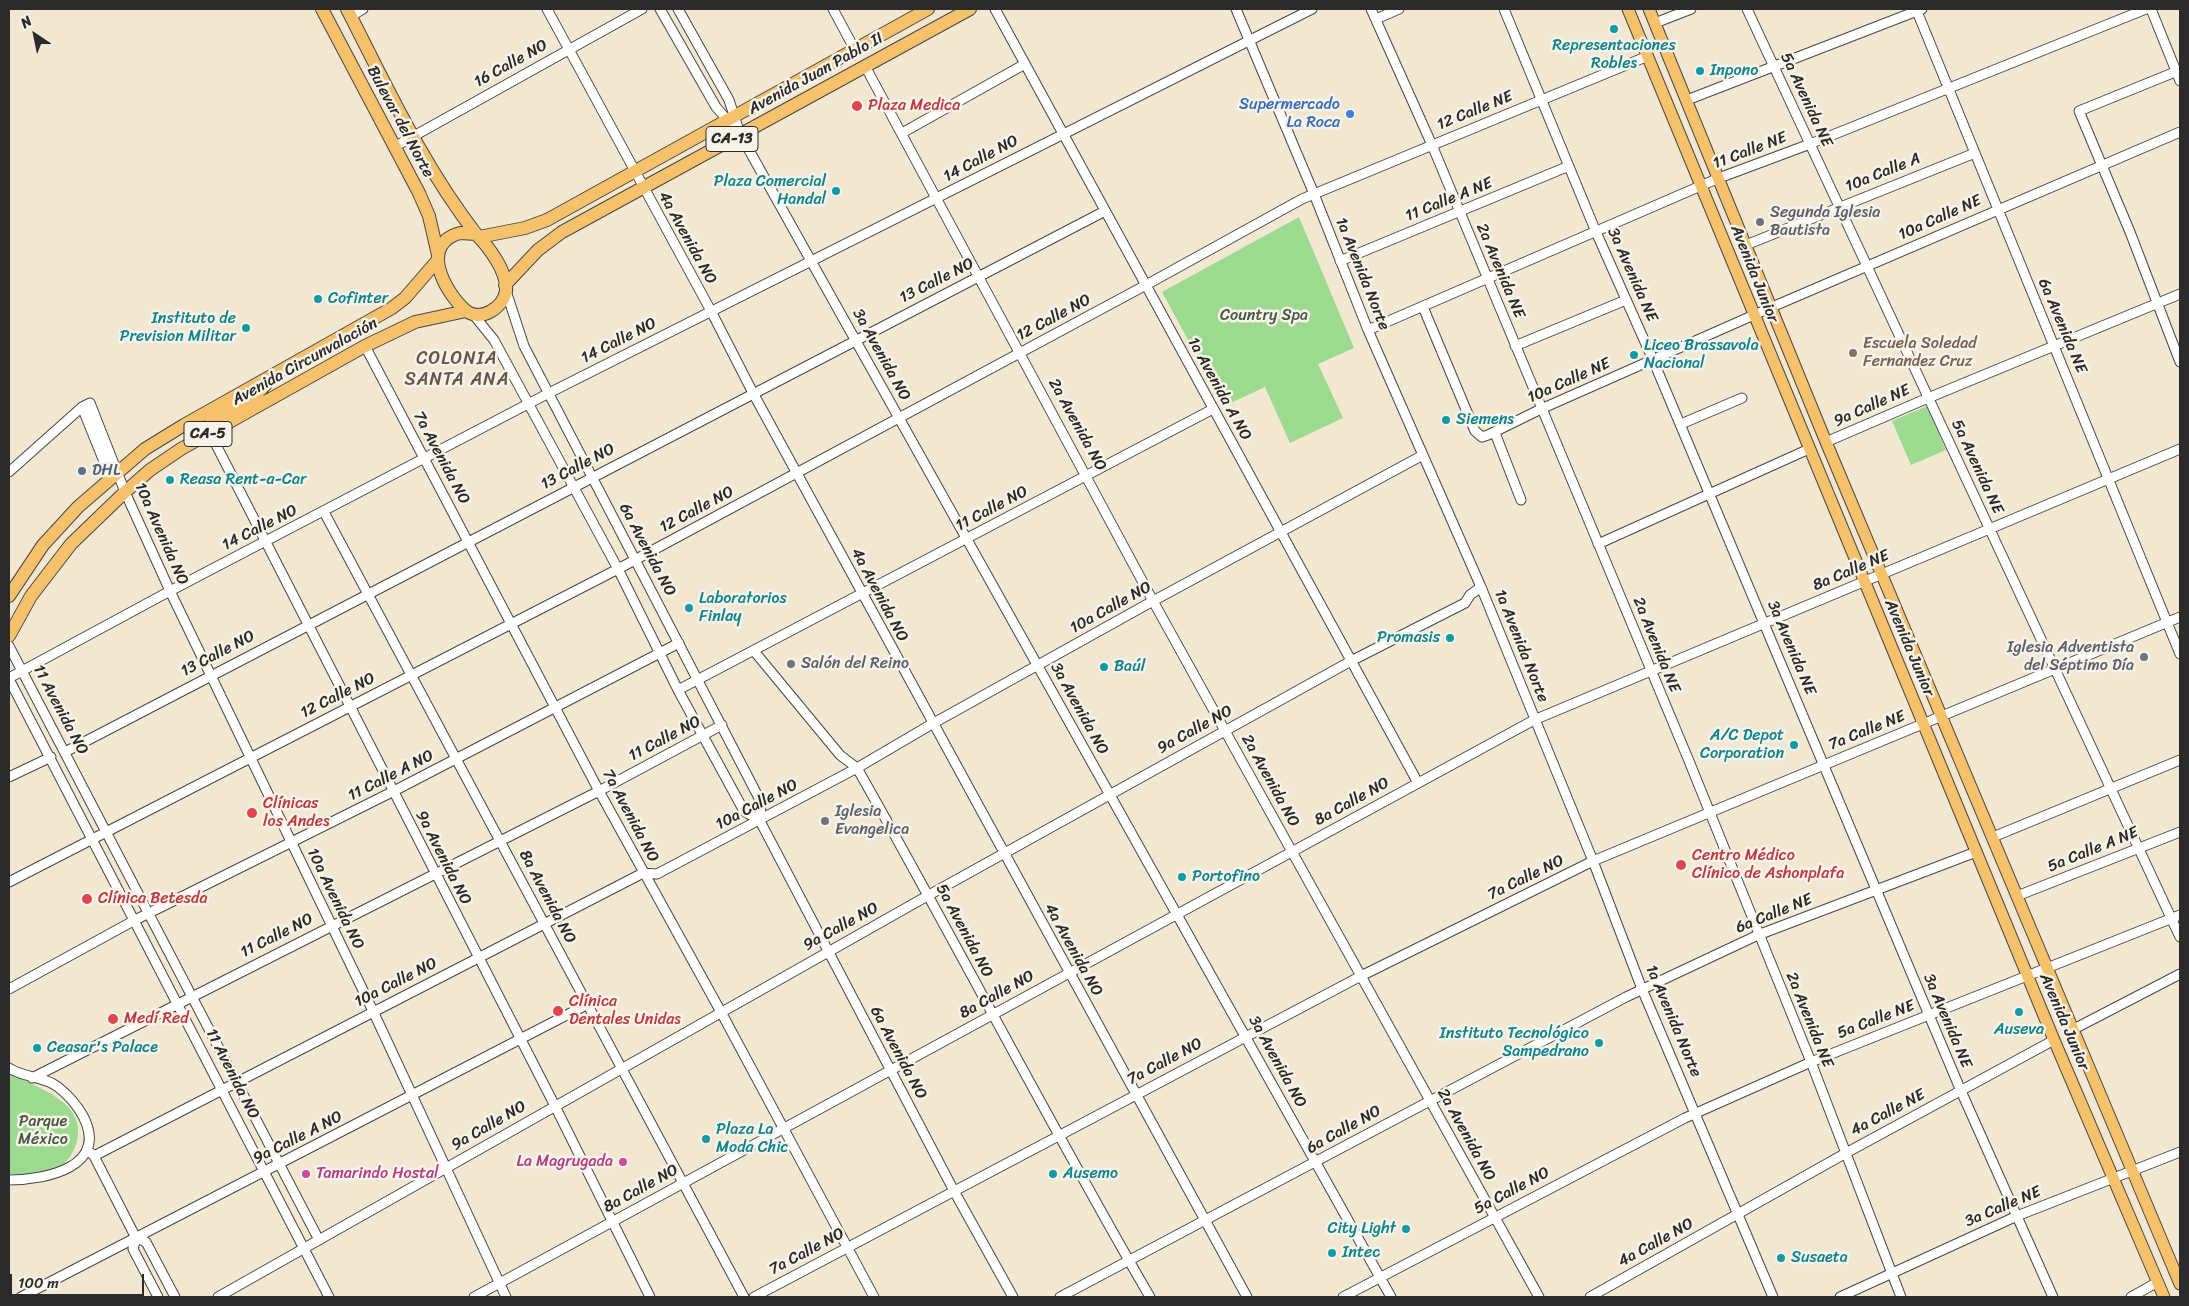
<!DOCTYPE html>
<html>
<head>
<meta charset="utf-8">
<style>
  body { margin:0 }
  #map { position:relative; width:2189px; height:1306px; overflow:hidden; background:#f2e7d0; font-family:Sriracha,sans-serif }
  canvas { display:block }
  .frame { position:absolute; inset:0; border:10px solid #2b2b2b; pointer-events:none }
  .north { position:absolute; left:10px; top:10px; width:50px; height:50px; -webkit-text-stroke:4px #f7f3e8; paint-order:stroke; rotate:326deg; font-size:14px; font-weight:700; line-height:20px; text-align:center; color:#2b2b2b }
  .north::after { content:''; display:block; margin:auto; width:18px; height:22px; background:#2b2b2b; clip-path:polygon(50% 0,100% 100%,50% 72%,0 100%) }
  .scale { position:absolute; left:10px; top:1274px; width:134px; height:22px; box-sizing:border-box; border:2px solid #2b2b2b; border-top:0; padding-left:6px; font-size:15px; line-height:18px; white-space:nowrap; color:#2b2b2b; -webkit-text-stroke:4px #f7f3e8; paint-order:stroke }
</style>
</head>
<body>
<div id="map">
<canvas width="2189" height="1306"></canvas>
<div class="frame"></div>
<div class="north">N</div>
<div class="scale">100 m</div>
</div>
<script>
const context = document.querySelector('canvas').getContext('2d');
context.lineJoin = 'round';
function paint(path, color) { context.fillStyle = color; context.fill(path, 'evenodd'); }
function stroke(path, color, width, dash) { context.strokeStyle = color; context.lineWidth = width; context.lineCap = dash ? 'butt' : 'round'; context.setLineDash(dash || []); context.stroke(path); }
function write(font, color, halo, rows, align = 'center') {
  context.font = font + ' Sriracha,sans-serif'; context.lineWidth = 5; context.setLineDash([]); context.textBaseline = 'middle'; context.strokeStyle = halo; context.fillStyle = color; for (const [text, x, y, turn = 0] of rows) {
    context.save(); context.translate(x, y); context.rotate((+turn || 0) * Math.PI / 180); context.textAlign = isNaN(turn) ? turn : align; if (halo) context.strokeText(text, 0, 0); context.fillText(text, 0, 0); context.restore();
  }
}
const green = new Path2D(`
  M1299 217 1354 348 1318 364 1343 418 1290 443 1265 387 1224 406 1162 292Z
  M1927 406 1946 450 1911 465 1892 421Z
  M9 1073C28 1083 50 1090 66 1105 91 1127 74 1168 44 1175 33 1177 20 1175 9 1174Z`);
const minor = new Path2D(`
  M547 9 711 311 753 393 1247 1297
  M660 9 716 107 730 123
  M678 9 729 100 740 134 1391 1297
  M833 9 855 50
  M995 9 1418 783
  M1236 9 1314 194 1368 330 1481 587 1593 861 1642 989 1773 1297
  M1371 9 1432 145 1689 761 1811 1062 1901 1297
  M1504 9 1596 232 1653 360 1961 1091 2053 1297
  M1747 9 2180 937
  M1916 9 2180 654
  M2151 9 2180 81
  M351 16 363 9
  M1376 19 1399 9
  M1655 23 1691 9
  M865 66 1153 601 1539 1297
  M2180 70 2079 111 2130 232 2180 362
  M1687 100 1922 9
  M902 133 1025 64
  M396 146 642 9
  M1746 245 1975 153
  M1340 261 1569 166
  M506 291 524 346 761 802 760 821
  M1423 307 1475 431 1482 437 1488 435 1541 409 1772 307 2180 132
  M473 314 494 340 618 569 678 690 744 811 760 821 954 1191 1013 1297
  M1368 330 1719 178 1810 144 2146 9
  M365 346 599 791 721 1012 874 1297
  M1515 346 1626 300
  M82 407 111 479
  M1681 424 1742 398
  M210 433 555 1106 650 1297
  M1495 433 1521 500
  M1826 442 1928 398 2180 294
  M9 472 82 407 90 403 125 492 170 591 373 1011 506 1297
  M324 512 744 1297
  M1598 544 1809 449
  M9 646 319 1240
  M754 651 840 755 857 768C957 944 1049 1123 1150 1297
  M9 678 170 591 549 393 1312 9
  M9 679 329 1297
  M678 690 1213 409
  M65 752 1105 211
  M9 777 51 757
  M1993 837 2180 760
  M9 882 618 569 1146 285 1302 199 1648 56
  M2017 896 2180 832
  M9 989 135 920 392 792 679 643
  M2072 1030 2180 974
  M9 1068C24 1078 44 1076 58 1087 68 1095 77 1105 83 1116 110 1167 45 1180 9 1180
  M32 1078 599 791 722 725
  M91 1153 94 1156 136 1238 133 1249 158 1297
  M94 1156 643 873 657 874 857 768 932 724 1153 601 1423 455
  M136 1238 146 1242 175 1297
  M21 1297 588 1004
  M218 1297 929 895 1351 661 1465 603 1470 595 1481 587
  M474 1297 1534 720 2180 449
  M754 1297 1361 976 1593 861 2180 617
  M1060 1297 1626 997 1758 935 1976 852
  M1343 1297 1685 1118 1811 1062 2180 915
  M1590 1297 1846 1153 2054 1040
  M1840 1297 2017 1216 2180 1152
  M2131 1297 2156 1283`);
const major = new Path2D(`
  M1628 9 2054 1040 2164 1297
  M1649 9 1826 442 2180 1284`);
const highway = new Path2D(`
  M322 9 419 193 429 216 438 255
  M347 9C386 85 423 166 476 234
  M460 233 476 234C488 246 508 272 506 291 503 308 480 323 465 310 444 291 419 244 460 233Z
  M479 237 525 228 547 220 928 9
  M505 285 538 250 562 232 970 9
  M210 433 208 428 211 422 253 398 268 382
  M9 596 43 545 78 507 145 449 184 425 392 308 405 298 437 261
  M9 636 31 596 71 544 125 492 150 470 181 449 365 346 415 322 466 311`);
const markers = [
  [1614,29,5,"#0f9aa8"],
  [1700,71,5,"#0f9aa8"],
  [857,106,6,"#e0444e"],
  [1350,114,5,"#3f7fe0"],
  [836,191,5,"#0f9aa8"],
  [1760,222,5,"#6b7280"],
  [318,299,5,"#0f9aa8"],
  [246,328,5,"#0f9aa8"],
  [1853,353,5,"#8d6e63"],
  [1634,355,5,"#0f9aa8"],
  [1446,420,5,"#0f9aa8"],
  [82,471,5,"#5c6f8a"],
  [170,480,5,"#0f9aa8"],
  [689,608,5,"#0f9aa8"],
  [1450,638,5,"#0f9aa8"],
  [2144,657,5,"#6b7280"],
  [791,664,5,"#6b7280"],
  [1104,667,5,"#0f9aa8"],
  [1794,745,5,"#0f9aa8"],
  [252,813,6,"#e0444e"],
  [825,821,5,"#6b7280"],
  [1681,865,6,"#e0444e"],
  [1182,877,5,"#0f9aa8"],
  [87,899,6,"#e0444e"],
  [558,1011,6,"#e0444e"],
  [2019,1012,5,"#0f9aa8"],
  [113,1019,6,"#e0444e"],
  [1599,1043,5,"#0f9aa8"],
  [37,1048,5,"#0f9aa8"],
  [706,1139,5,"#0f9aa8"],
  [623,1162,5,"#d1479c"],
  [306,1174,5,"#d1479c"],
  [1053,1174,5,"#0f9aa8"],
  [1406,1229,5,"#0f9aa8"],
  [1332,1253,5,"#0f9aa8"],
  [1781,1258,5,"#0f9aa8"]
];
const shields = [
  [732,139,52],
  [208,434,48]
];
const shieldNames = [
  ["CA-13",732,139],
  ["CA-5",208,434]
];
const cultureNames = [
  ["Representaciones",1614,46,"center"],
  ["Robles",1614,64,"center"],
  ["Inpono",1710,71],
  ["Plaza Comercial",826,182,"right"],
  ["Handal",826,200,"right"],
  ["Cofinter",328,299],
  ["Instituto de",236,319,"right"],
  ["Prevision Militar",236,337,"right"],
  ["Liceo Brassavola",1644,346],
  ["Nacional",1644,364],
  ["Siemens",1456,420],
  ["Reasa Rent-a-Car",180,480],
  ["Laboratorios",699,599],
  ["Finlay",699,617],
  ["Promasis",1440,638,"right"],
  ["Baúl",1114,667],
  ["A/C Depot",1784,736,"right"],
  ["Corporation",1784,754,"right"],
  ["Portofino",1192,877],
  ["Auseva",2019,1030,"center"],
  ["Instituto Tecnológico",1589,1034,"right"],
  ["Sampedrano",1589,1052,"right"],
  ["Ceasar's Palace",47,1048],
  ["Plaza La",716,1130],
  ["Moda Chic",716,1148],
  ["Ausemo",1063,1174],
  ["City Light",1396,1229,"right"],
  ["Intec",1342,1253],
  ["Susaeta",1791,1258]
];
const streetNames = [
  ["16 Calle NO",511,64,-29],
  ["Avenida Juan Pablo II",816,74,-29],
  ["5a Avenida NE",1806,100,65],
  ["12 Calle NE",1475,111,-22],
  ["Bulevar del Norte",400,122,62],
  ["11 Calle NE",1750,151,-21],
  ["14 Calle NO",981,159,-28],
  ["10a Calle A",1883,173,-22],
  ["11 Calle A NE",1449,200,-22],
  ["10a Calle NE",1940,218,-24],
  ["4a Avenida NO",687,238,61],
  ["2a Avenida NE",1500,271,67],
  ["1a Avenida Norte",1362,274,68],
  ["Avenida Junior",1754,274,68],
  ["3a Avenida NE",1632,275,66],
  ["13 Calle NO",937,281,-27],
  ["12 Calle NO",1054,318,-28],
  ["6a Avenida NE",2062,326,67],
  ["14 Calle NO",619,341,-27],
  ["3a Avenida NO",881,355,61],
  ["Avenida Circunvalación",305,362,-29],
  ["10a Calle NE",1569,381,-24],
  ["1a Avenida A NO",1219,389,61],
  ["9a Calle NE",1872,406,-24],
  ["2a Avenida NO",1077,425,61],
  ["7a Avenida NO",441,458,62],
  ["13 Calle NO",578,467,-28],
  ["5a Avenida NE",1977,467,65],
  ["11 Calle NO",992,509,-28],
  ["12 Calle NO",697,510,-28],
  ["14 Calle NO",260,528,-27],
  ["10a Avenida NO",161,534,66],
  ["6a Avenida NO",647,550,62],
  ["8a Calle NE",1851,571,-23],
  ["4a Avenida NO",879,595,62],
  ["10a Calle NO",1111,608,-29],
  ["2a Avenida NE",1656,645,68],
  ["1a Avenida Norte",1521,646,68],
  ["3a Avenida NE",1791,648,67],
  ["Avenida Junior",1909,648,67],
  ["13 Calle NO",218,654,-28],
  ["12 Calle NO",338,696,-27],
  ["3a Avenida NO",1079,709,61],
  ["11 Avenida NO",60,710,62],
  ["9a Calle NO",1195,730,-29],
  ["7a Calle NE",1867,731,-22],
  ["11 Calle NO",665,739,-28],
  ["11 Calle A NO",391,776,-27],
  ["2a Avenida NO",1270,781,61],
  ["8a Calle NO",1352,802,-29],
  ["10a Calle NO",757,805,-28],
  ["7a Avenida NO",630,816,62],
  ["5a Calle A NE",2093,850,-22],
  ["9a Avenida NO",443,858,63],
  ["7a Calle NO",1526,878,-26],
  ["8a Avenida NO",547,897,62],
  ["10a Avenida NO",335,899,64],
  ["6a Calle NE",1774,914,-22],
  ["9a Calle NO",841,927,-29],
  ["5a Avenida NO",964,931,62],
  ["11 Calle NO",277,936,-27],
  ["4a Avenida NO",1073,950,61],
  ["10a Calle NO",396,983,-27],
  ["8a Calle NO",997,995,-29],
  ["2a Avenida NE",1809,1020,68],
  ["5a Calle NE",1876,1020,-21],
  ["1a Avenida Norte",1673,1021,67],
  ["3a Avenida NE",1947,1021,67],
  ["Avenida Junior",2064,1022,67],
  ["6a Avenida NO",898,1053,62],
  ["7a Calle NO",1165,1062,-28],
  ["3a Avenida NO",1277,1062,61],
  ["11 Avenida NO",232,1074,63],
  ["4a Calle NE",1888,1113,-28],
  ["9a Calle NO",489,1126,-30],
  ["6a Calle NO",1344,1130,-29],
  ["2a Avenida NO",1466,1135,61],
  ["9a Calle A NO",298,1138,-27],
  ["8a Calle NO",641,1189,-29],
  ["5a Calle NO",1512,1191,-28],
  ["3a Calle NE",2003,1207,-23],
  ["4a Calle NO",1656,1243,-29],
  ["7a Calle NO",807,1252,-28]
];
const shopNames = [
  ["Supermercado",1340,105],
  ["La Roca",1340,123]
];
const healthNames = [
  ["Plaza Medica",868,106],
  ["Clínicas",263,804],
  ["los Andes",263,822],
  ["Centro Médico",1692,856],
  ["Clínico de Ashonplafa",1692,874],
  ["Clínica Betesda",98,899],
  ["Clínica",569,1002],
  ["Dentales Unidas",569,1020],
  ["Medí Red",124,1019]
];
const worshipNames = [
  ["Segunda Iglesia",1770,213],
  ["Bautista",1770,231],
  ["Iglesia Adventista",2134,648,"right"],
  ["del Séptimo Día",2134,666,"right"],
  ["Salón del Reino",801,664],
  ["Iglesia",835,812],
  ["Evangelica",835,830]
];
const parkNames = [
  ["Country Spa",1264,316],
  ["Parque",43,1122],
  ["México",43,1140]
];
const educationNames = [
  ["Escuela Soledad",1863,344],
  ["Fernandez Cruz",1863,362]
];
const serviceNames = [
  ["DHL",92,471]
];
const hotelNames = [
  ["La Magrugada",613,1162],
  ["Tamarindo Hostal",316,1174,"left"]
];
const neighbourhoodNames = [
  ["COLONIA",457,359],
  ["SANTA ANA",457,380]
];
paint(green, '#9cda8f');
stroke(minor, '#494744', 11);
stroke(major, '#494744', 13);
stroke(highway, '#494744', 14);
stroke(minor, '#fff', 9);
stroke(major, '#f5c16b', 11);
stroke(highway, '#f5c16b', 12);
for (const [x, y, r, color] of markers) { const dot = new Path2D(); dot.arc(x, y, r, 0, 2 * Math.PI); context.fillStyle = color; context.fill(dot); stroke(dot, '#f7f3e8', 2); }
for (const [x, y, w] of shields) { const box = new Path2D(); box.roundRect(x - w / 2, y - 12.5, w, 25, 4); context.fillStyle = '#f7f3e8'; context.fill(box); stroke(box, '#2b2b2b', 1); }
write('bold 15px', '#2b2b2b', null, shieldNames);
write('16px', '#0d838f', '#f7f3e8', cultureNames, 'left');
write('16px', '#2b2b2b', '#f7f3e8', streetNames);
write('16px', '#366cbe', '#f7f3e8', shopNames, 'right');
write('16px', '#be3a42', '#f7f3e8', healthNames, 'left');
write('16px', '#5b616d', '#f7f3e8', worshipNames, 'left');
write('16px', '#475744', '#f7f3e8', parkNames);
write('16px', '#785e54', '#f7f3e8', educationNames, 'left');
write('16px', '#4e5e75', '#f7f3e8', serviceNames, 'left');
write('16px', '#b23c85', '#f7f3e8', hotelNames, 'right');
context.letterSpacing = '1px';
write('18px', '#665648', '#f7f3e8', neighbourhoodNames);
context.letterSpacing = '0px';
</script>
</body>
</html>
